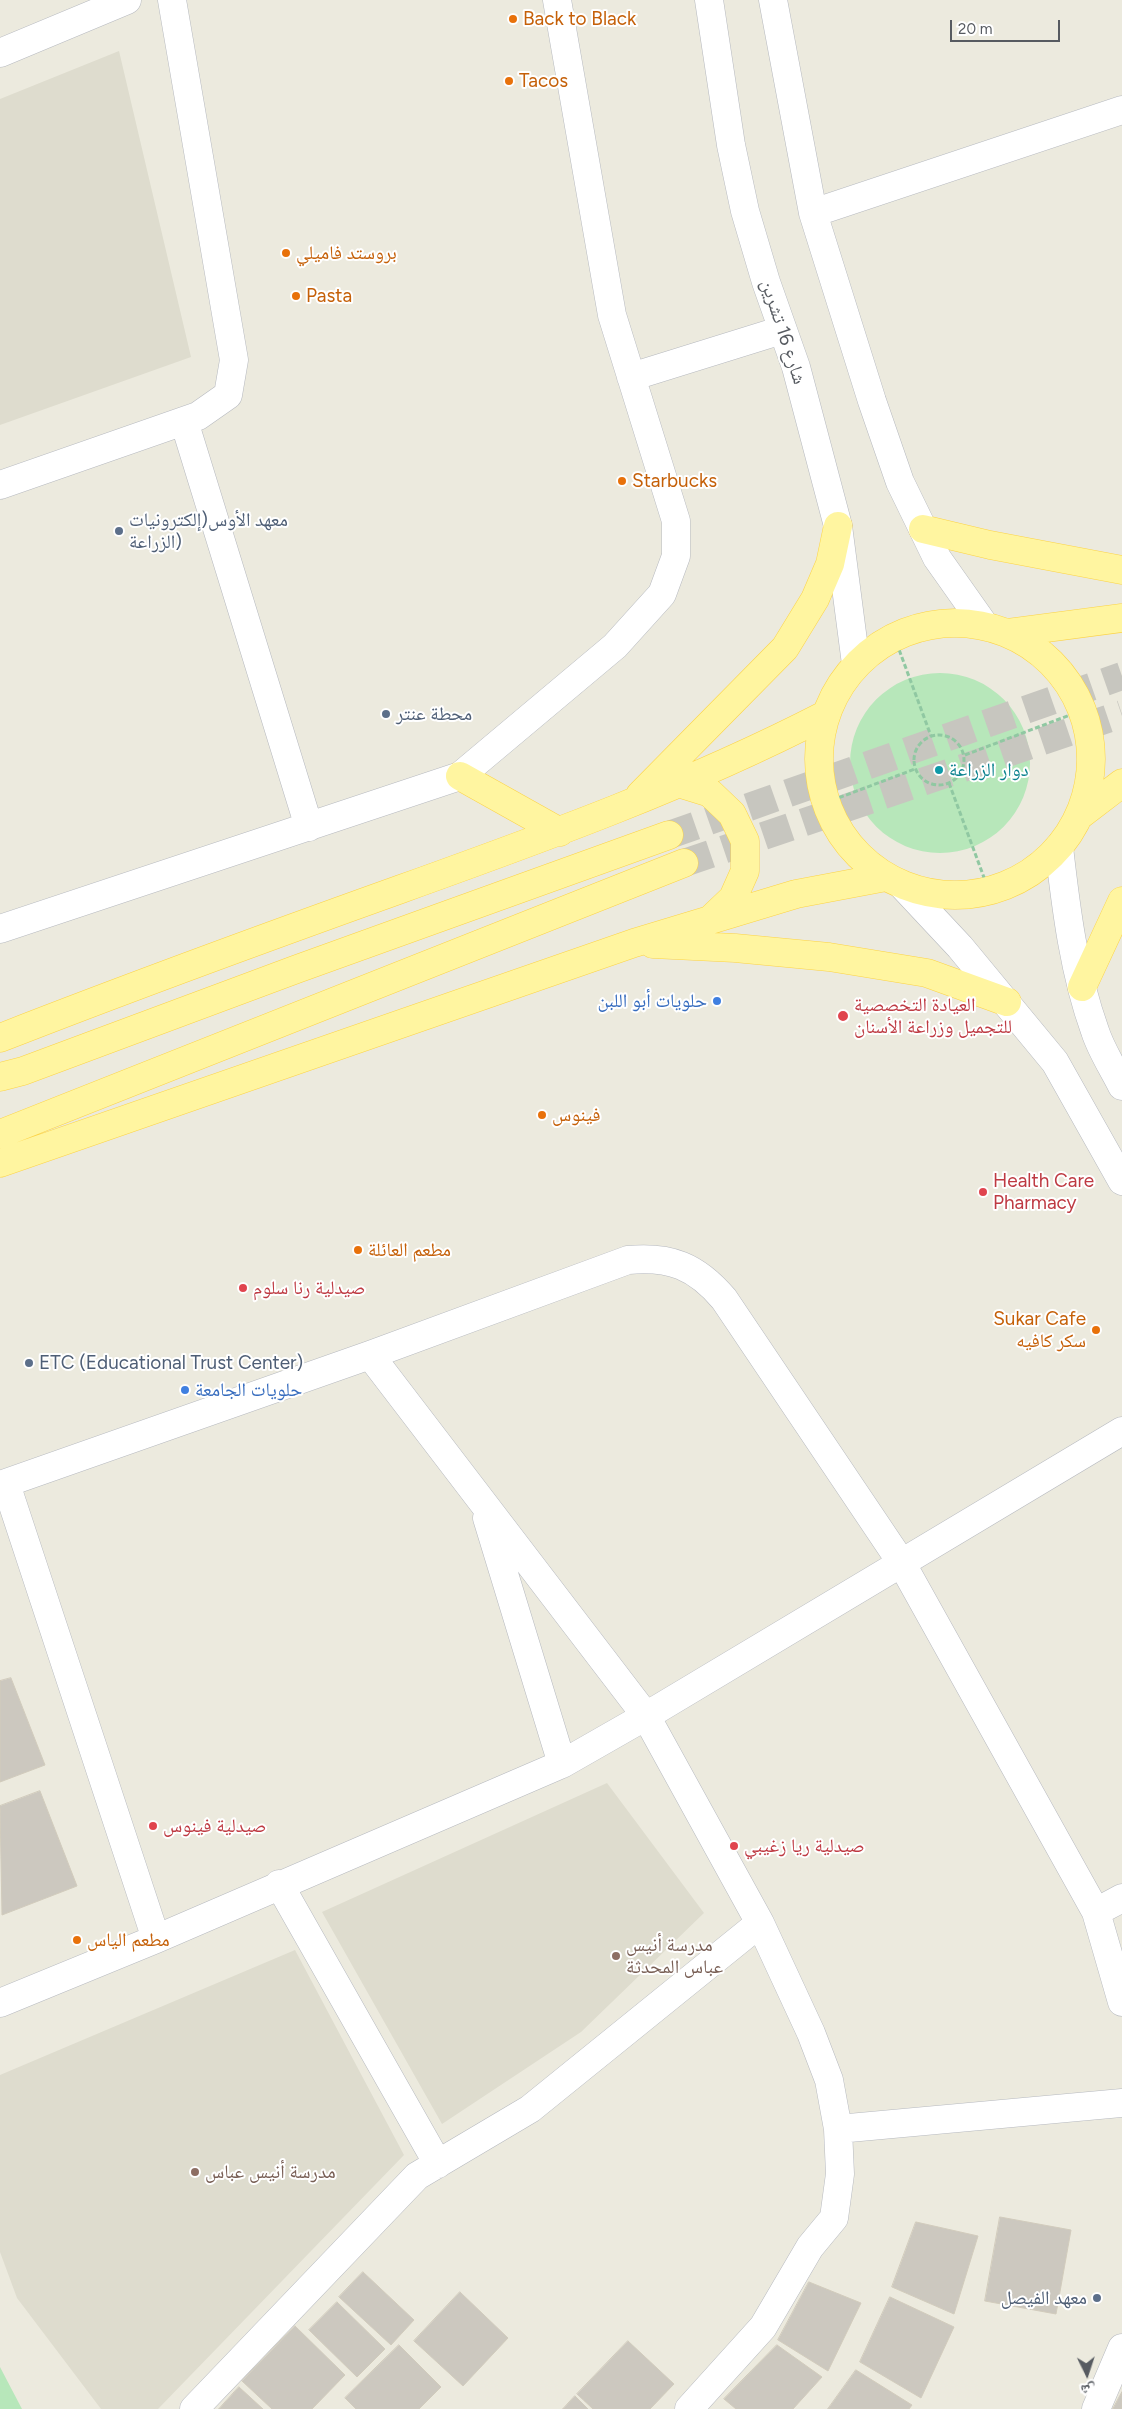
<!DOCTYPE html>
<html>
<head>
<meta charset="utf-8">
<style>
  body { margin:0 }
  #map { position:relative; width:1122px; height:2409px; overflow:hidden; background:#eceade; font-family:Figtree,"Noto Naskh Arabic",sans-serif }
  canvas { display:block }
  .north { position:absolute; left:1062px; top:2349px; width:50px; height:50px; -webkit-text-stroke:4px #fff; paint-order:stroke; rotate:176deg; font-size:14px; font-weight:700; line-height:20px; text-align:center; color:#575b61 }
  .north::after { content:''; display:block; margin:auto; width:18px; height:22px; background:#575b61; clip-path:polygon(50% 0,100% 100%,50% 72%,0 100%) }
  .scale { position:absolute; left:950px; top:20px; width:110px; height:22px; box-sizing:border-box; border:2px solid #575b61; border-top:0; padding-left:6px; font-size:15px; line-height:18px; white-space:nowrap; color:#575b61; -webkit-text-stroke:4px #fff; paint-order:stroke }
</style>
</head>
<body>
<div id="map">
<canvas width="1122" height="2409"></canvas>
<div class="north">ش</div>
<div class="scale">20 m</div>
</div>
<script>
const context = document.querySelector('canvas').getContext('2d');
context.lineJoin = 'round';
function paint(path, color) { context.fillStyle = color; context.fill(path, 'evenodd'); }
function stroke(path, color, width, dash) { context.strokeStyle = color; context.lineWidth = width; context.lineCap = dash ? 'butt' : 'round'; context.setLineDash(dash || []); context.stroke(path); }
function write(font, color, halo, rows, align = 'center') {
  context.font = font + ' Figtree,"Noto Naskh Arabic",sans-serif'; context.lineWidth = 4; context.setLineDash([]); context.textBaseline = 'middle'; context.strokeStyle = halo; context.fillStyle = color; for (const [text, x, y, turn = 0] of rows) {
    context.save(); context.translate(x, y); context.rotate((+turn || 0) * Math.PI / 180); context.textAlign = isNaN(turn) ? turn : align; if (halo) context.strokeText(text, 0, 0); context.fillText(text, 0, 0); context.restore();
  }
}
const education = new Path2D(`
  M119 51 191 357 0 425V99Z
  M607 1783 704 1913 581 2032 442 2124 322 1912Z
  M295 1950 404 2155 158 2409H101L17 2298 0 2252V2075Z`);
const green = new Path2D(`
  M850 763a90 90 0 1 1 180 0a90 90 0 1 1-180 0Z
  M0 2367 22 2409H0Z`);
const building = new Path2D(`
  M11 1678 45 1765 0 1782V1681Z
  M40 1791 77 1886 2 1915 0 1806Z
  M1000 2217 1071 2230 1056 2314 985 2301Z
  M916 2222 978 2236 954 2314 892 2287Z
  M363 2272 414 2320 391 2345 339 2297Z
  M809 2282 861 2303 828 2371 778 2340Z
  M460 2292 508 2338 463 2386 414 2341Z
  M890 2297 954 2327 921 2398 860 2362Z
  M337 2302 385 2349 357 2377 309 2330Z
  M295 2326 345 2375 312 2409H272L242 2381Z
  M628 2341 674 2384 650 2409H593L577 2394Z
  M399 2345 441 2387 419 2409H356L345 2398Z
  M777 2345 822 2377 793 2409H736L724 2399Z
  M856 2370 912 2405 909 2409H828Z
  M239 2387 263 2409H219Z
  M1122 2392V2409H1113Z
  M575 2396 588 2409H563Z`);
const majorTunnel = new Path2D(`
  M669 835 1122 676
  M684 863 1122 714`);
const path = new Path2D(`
  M894 636 931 736
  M914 760a25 25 0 1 1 50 0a25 25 0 1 1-50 0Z
  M965 755 1083 710
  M949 783 989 891
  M825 803 915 769`);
const minor = new Path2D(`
  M709 0 731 145 745 211 766 282 796 367 838 526 856 664
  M773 0 813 213 872 401 900 482 937 558 985 626
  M0 53 127 0
  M813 213 1122 110
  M631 377 782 330
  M184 421 309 827
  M0 485 198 416 228 395 234 360 172 0
  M1059 847C1066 909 1074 973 1095 1031 1101 1050 1113 1068 1122 1086
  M902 885 960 947 1055 1062 1122 1181
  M0 929 460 776 615 646 662 594 676 556V521L612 315 557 0
  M370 1355 646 1716 760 1923 811 2033 829 2080 838 2129 840 2174 834 2218 810 2247 763 2327 689 2409
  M6 1484 156 1939
  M0 1485 370 1355 628 1260C670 1256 696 1266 724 1299L901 1562 1096 1912 1122 2002
  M487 1518 562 1764
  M279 1884 438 2164
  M1096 1912 1122 1898
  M0 2003 156 1939 562 1764 646 1716 1122 1431
  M838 2129 1122 2103
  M194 2409 417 2176 530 2109 760 1923
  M1096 2409 1122 2348`);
const major = new Path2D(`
  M923 529 990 545 1122 570
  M819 759a136 136 0 1 1 272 0a136 136 0 1 1-272 0Z
  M1008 633 1122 618
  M460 776 560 832
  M681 784 710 793 732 814 745 841V871L733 898 712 918
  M640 795 785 648 815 599 830 564 838 526
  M1079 816 1122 783
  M653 944 735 948 829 957 927 973 1007 1002
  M1082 987 1122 901
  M0 1038C133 986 267 937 401 889 546 837 687 786 825 715
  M0 1077 23 1071 297 969 669 835
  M0 1134 684 863
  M0 1163 634 943 796 894 886 877`);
const markers = [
  [513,19,5,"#e8710a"],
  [509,81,5,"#e8710a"],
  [286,253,5,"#e8710a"],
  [296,296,5,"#e8710a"],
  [622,481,5,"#e8710a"],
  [119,531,5,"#5c6f8a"],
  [386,714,5,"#5c6f8a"],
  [939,770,5,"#0f9aa8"],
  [717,1001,5,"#3f7fe0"],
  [843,1016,6,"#e0444e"],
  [542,1115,5,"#e8710a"],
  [983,1192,5,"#e0444e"],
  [358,1250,5,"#e8710a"],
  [243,1288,5,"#e0444e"],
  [1096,1330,5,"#e8710a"],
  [29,1363,5,"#5c6f8a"],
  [185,1390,5,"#3f7fe0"],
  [153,1826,5,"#e0444e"],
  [734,1846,5,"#e0444e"],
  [77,1940,5,"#e8710a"],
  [616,1956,5,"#8d6e63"],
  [195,2172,5,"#8d6e63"],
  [1097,2298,5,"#5c6f8a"]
];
const foodNames = [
  ["Back to Black",523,19],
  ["Tacos",519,81],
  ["بروستد فاميلي",296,253],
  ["Pasta",306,296],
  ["Starbucks",632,481],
  ["فينوس",552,1115],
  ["مطعم العائلة",368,1250],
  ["Sukar Cafe",1086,1319,"right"],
  ["سكر كافيه",1086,1341,"right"],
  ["مطعم الياس",87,1940]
];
const streetNames = [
  ["شارع 16 تشرين",783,332,72]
];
const serviceNames = [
  ["معهد الأوس(إلكترونيات",129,520],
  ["الزراعة)",129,542],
  ["محطة عنتر",396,714],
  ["ETC (Educational Trust Center)",39,1363],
  ["معهد الفيصل",1087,2298,"right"]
];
const cultureNames = [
  ["دوار الزراعة",949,770]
];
const shopNames = [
  ["حلويات أبو اللبن",707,1001],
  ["حلويات الجامعة",195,1390,"left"]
];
const healthNames = [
  ["العيادة التخصصية",854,1005],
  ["للتجميل وزراعة الأسنان",854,1027],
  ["Health Care",993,1181],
  ["Pharmacy",993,1203],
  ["صيدلية رنا سلوم",253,1288],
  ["صيدلية فينوس",163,1826],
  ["صيدلية ريا زغيبي",744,1846]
];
const educationNames = [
  ["مدرسة أنيس",626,1945],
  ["عباس المحدثة",626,1967],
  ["مدرسة أنيس عباس",205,2172]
];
paint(education, '#dedcce');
paint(green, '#b7e7ba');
paint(building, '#ccc8bf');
stroke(building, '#d1cbbc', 1);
stroke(majorTunnel, '#c7c6bf', 28, [28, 14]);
stroke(minor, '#b6b9bf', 29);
stroke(major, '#fcd346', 29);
stroke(path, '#90c8a2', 3, [5, 2.5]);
stroke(minor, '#fff', 28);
stroke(major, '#fff5a0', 28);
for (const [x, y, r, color] of markers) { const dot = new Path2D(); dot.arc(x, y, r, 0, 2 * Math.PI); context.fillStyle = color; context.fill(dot); stroke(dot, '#fff', 2); }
write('19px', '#c56008', '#fff', foodNames, 'left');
write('19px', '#575b61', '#fff', streetNames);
write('19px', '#4e5e75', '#fff', serviceNames, 'left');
write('19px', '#0d838f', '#fff', cultureNames, 'left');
write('19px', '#366cbe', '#fff', shopNames, 'right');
write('19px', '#be3a42', '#fff', healthNames, 'left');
write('19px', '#785e54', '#fff', educationNames, 'left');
</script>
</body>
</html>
